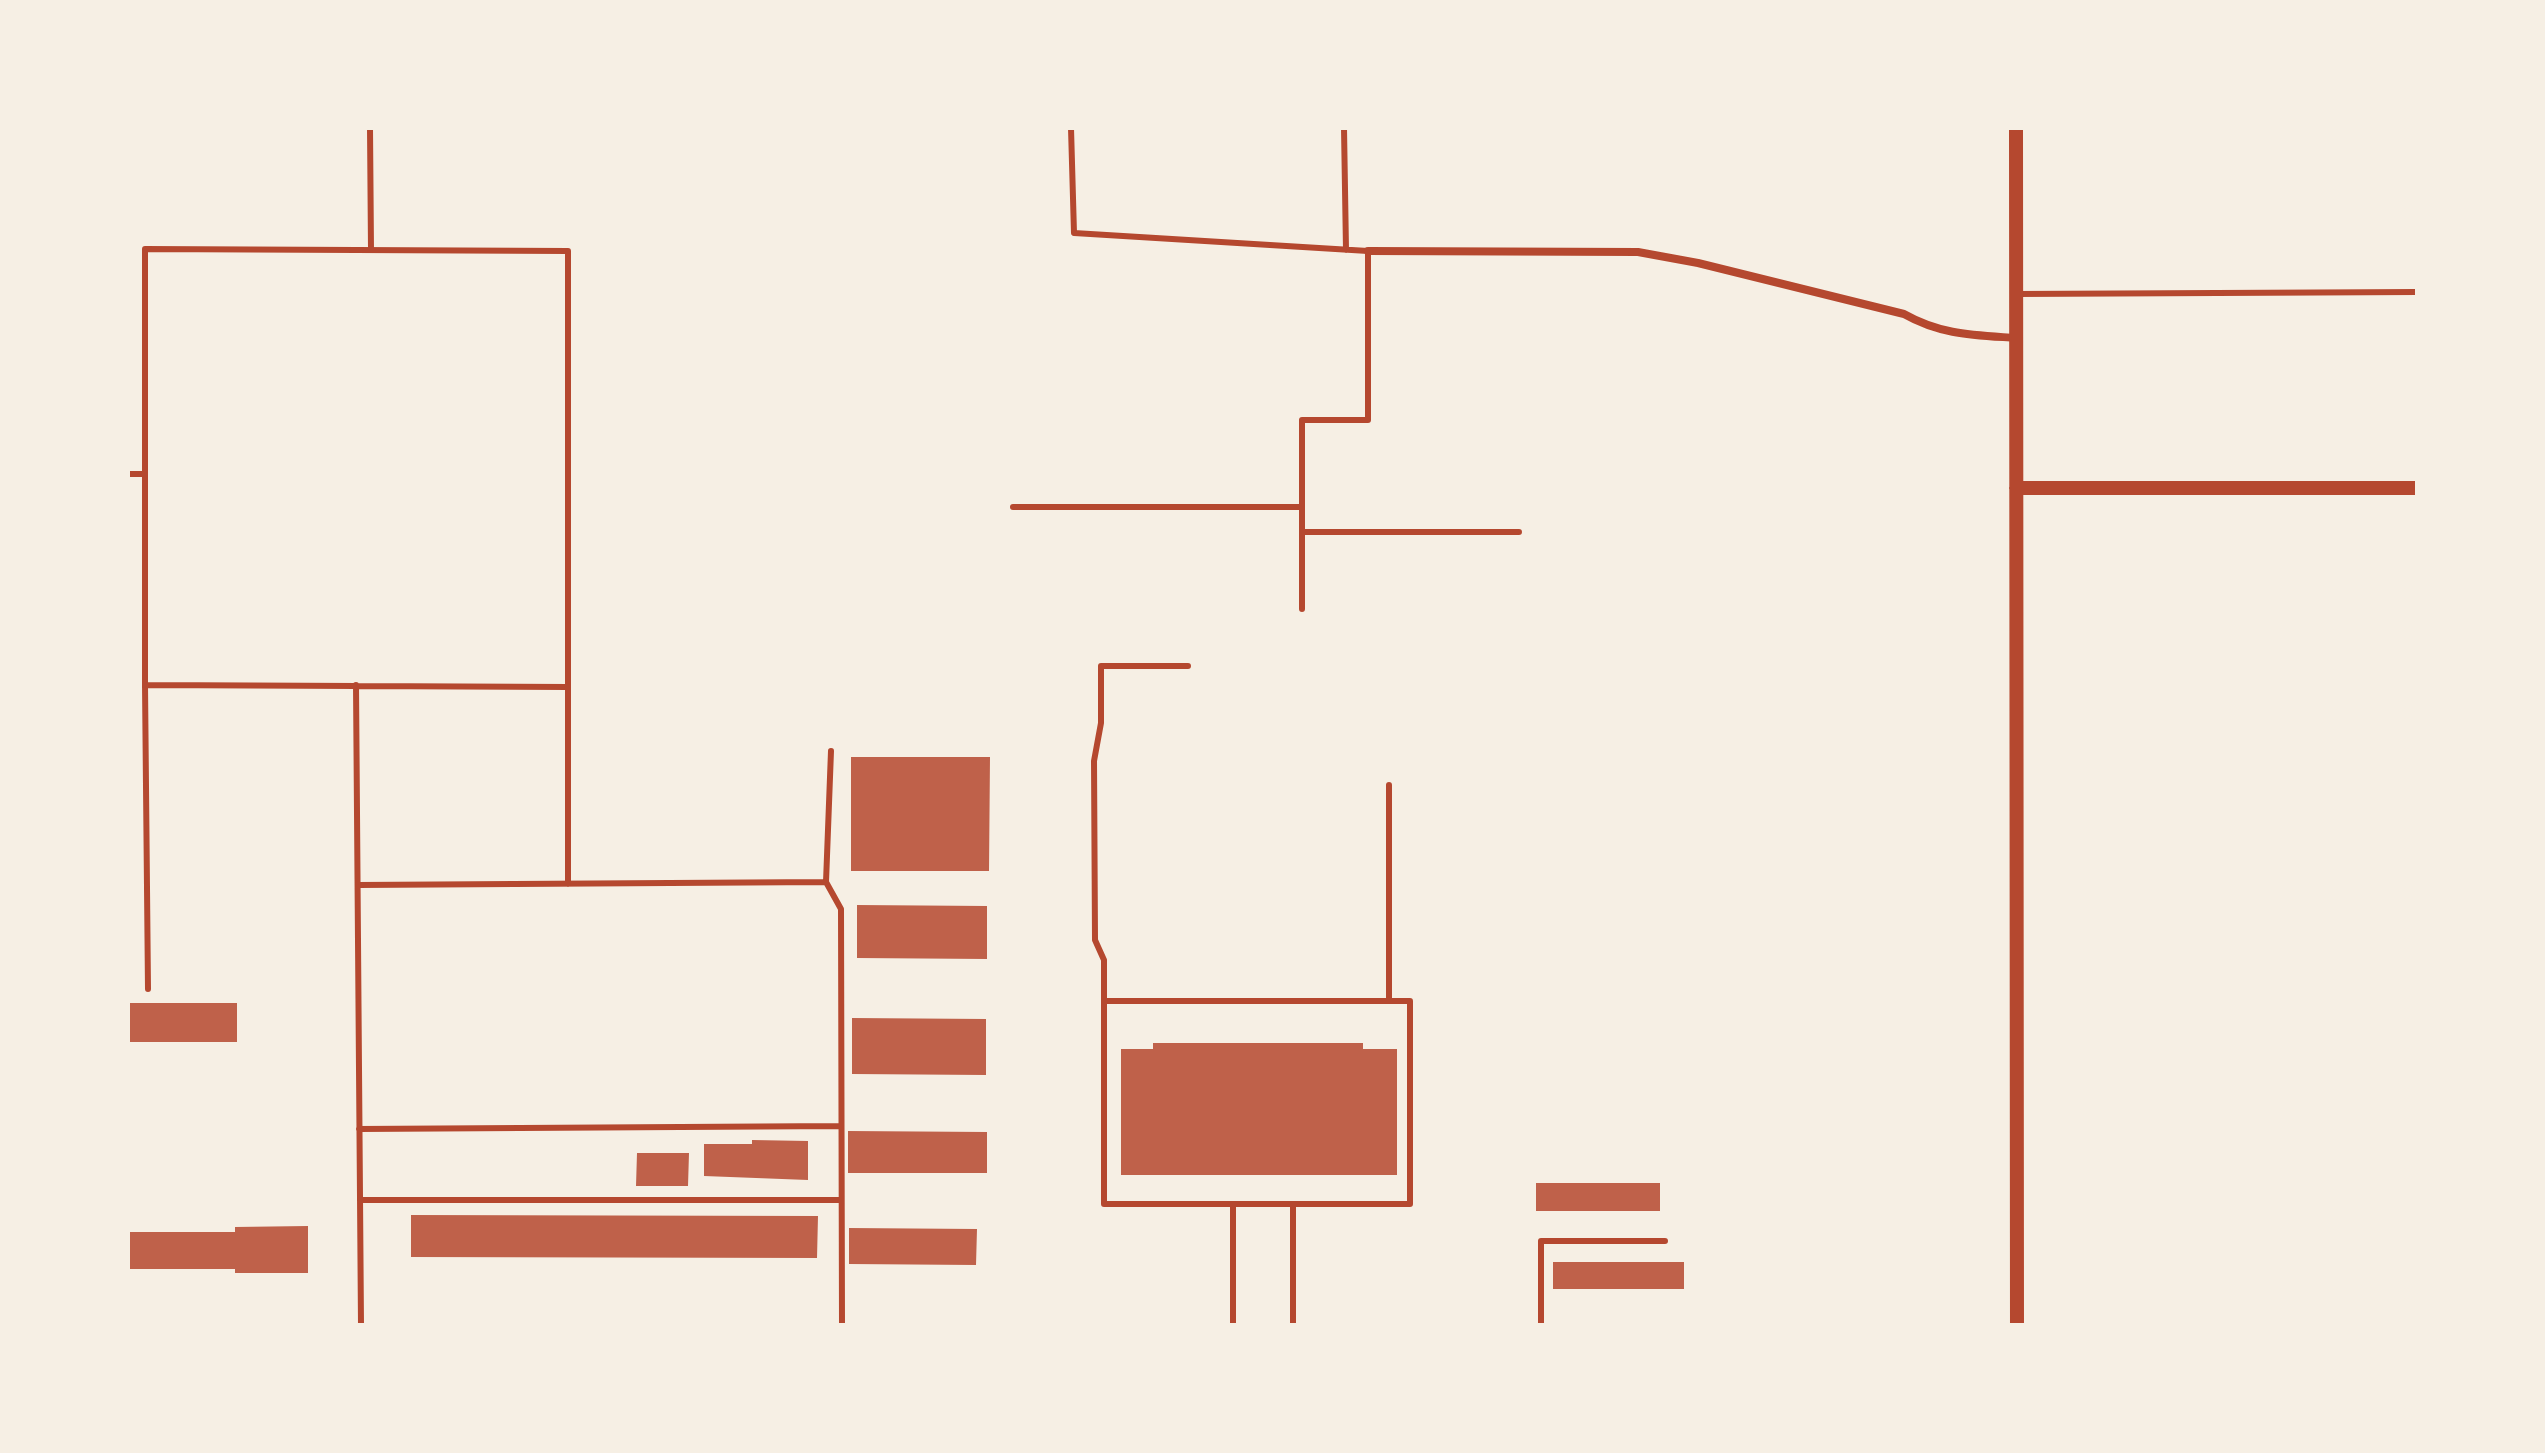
<!DOCTYPE html>
<html>
<head>
<meta charset="utf-8">
<style>
  body { margin:0 }
  #map { position:relative; width:2545px; height:1453px; overflow:hidden; background:#f6efe4; font-family:Lora,serif }
  canvas { display:block }
  .frame { position:absolute; inset:0; border:130px solid #f6efe4; pointer-events:none }
</style>
</head>
<body>
<div id="map">
<canvas width="2545" height="1453"></canvas>
<div class="frame"></div>
</div>
<script>
const context = document.querySelector('canvas').getContext('2d');
context.lineJoin = 'round';
function paint(path, color) { context.fillStyle = color; context.fill(path, 'evenodd'); }
function stroke(path, color, width, dash) { context.strokeStyle = color; context.lineWidth = width; context.lineCap = dash ? 'butt' : 'round'; context.setLineDash(dash || []); context.stroke(path); }
const building = new Path2D(`
  M851 757H990L989 871H851Z
  M857 905 987 906V959L857 958Z
  M128 1003H237V1042H128Z
  M852 1018 986 1019V1075L852 1074Z
  M1153 1043H1363V1049H1397V1175H1121V1049H1153Z
  M848 1131 987 1132V1173H848Z
  M752 1140 808 1141V1180L704 1176V1144H752Z
  M637 1153H689L688 1186H636Z
  M1536 1183H1660V1211H1536Z
  M411 1215 818 1216 817 1258 411 1257Z
  M308 1226V1273H235V1269H128V1232H235V1227Z
  M849 1228 977 1229 976 1265 849 1264Z
  M1553 1262H1684V1289H1553Z`);
const service = new Path2D(`
  M370 128 371 250
  M1071 128 1074 233 1368 251V420H1302V609
  M1344 128 1346 250
  M2017 294 2417 292
  M128 474H145
  M1013 507H1302
  M1302 532H1519
  M145 685 148 989
  M356 685 361 1325
  M568 687 145 685V249L568 251V884
  M831 751 826 882 841 909 842 1325
  M1389 785V1001
  M358 885 826 882
  M1104 1001H1410V1204H1104Z
  M1104 1001V960L1095 940 1094 761 1101 723V666H1188
  M359 1129 841 1126
  M360 1200H841
  M1233 1204V1325
  M1293 1204V1325
  M1541 1325V1241H1665`);
const minor = new Path2D(`
  M1368 251 1638 252 1698 263 1904 314C1941 335 1974 335 2016 338`);
const tertiary = new Path2D(`
  M2016 128 2017 1325
  M2016 488H2417`);
paint(building, '#bf614a');
stroke(service, '#b5482f', 6);
stroke(minor, '#b5482f', 8);
stroke(tertiary, '#b5482f', 14);
</script>
</body>
</html>
